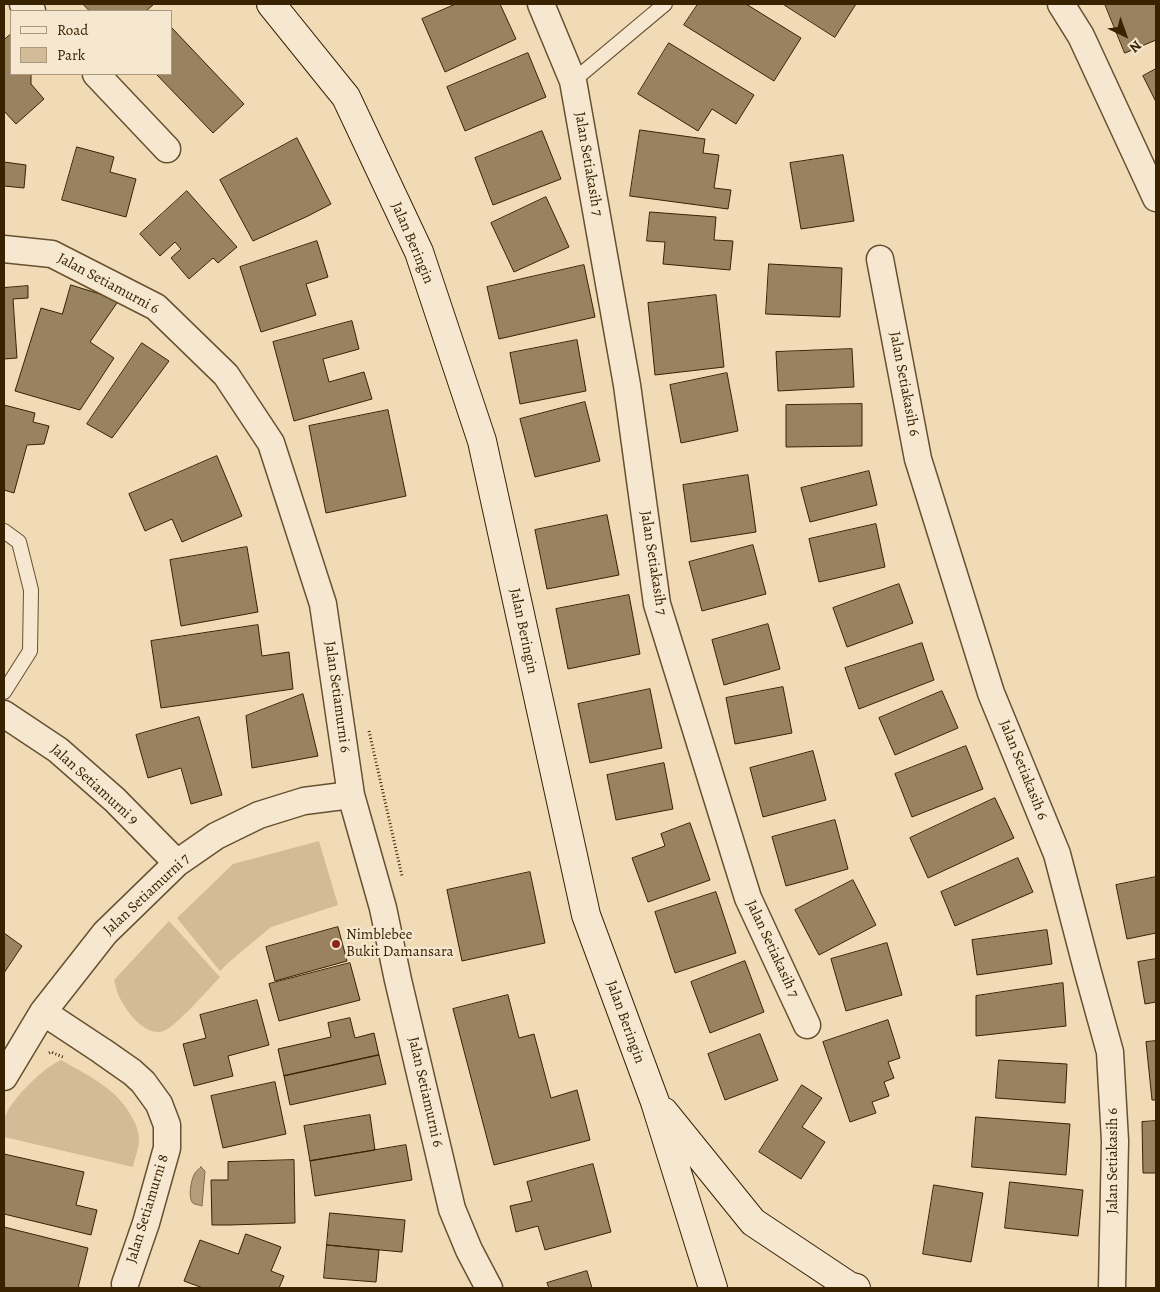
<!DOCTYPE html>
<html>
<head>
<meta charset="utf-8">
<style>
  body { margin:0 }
  #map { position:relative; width:1160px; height:1292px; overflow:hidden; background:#f1dbb7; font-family:Alegreya,serif }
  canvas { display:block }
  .frame { position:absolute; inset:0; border:5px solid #392200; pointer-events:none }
  .legend { position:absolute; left:10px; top:10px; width:162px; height:65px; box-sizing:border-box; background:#f6e8d0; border:1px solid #aa997d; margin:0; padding:6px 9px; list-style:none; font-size:15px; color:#392200 }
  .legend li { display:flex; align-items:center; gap:10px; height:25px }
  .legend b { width:25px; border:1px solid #aa997d }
  .north { position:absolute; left:1100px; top:10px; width:50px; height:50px; -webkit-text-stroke:4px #f6e8d0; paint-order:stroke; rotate:138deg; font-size:14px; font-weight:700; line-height:20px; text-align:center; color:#392200 }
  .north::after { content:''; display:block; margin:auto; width:18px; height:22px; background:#392200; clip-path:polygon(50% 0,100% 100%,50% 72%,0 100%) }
</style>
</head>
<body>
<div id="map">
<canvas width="1160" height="1292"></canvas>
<div class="frame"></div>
<ul class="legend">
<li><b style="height:6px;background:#f6e8d0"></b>Road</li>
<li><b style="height:14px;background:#d2bc98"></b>Park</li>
</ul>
<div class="north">N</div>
</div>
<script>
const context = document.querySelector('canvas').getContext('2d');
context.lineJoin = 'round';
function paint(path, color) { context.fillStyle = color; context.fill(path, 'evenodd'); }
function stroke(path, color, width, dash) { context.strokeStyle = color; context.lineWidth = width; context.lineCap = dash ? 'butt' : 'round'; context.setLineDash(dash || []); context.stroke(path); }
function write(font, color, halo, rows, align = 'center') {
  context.font = font + ' Alegreya,serif'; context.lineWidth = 4.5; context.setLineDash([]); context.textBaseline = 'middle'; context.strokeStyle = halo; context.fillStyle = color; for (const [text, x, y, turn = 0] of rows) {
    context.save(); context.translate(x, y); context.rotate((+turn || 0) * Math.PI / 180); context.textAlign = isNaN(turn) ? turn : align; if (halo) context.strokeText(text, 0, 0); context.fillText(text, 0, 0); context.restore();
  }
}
const green = new Path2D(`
  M319 841 338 905 271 927 228 963 220 971 177 918 233 864Z
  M169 921 220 977C210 988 175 1027 164 1031 147 1037 129 1015 122 1002 118 996 116 987 114 980Z
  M61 1060C89 1076 120 1090 134 1121 137 1127 139 1133 139 1140 139 1148 135 1158 133 1167L4 1137C4 1129 3 1121 6 1114 15 1096 43 1068 61 1060Z`);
const water = new Path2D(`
  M201 1167 205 1171 202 1206C202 1206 195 1204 194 1204 187 1200 191 1179 195 1173 196 1171 199 1169 201 1167Z`);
const building = new Path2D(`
  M83 4H154L146 11H90Z
  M456 4H500L516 39 445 72 422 19Z
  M698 4H746L801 38 774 81 684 25Z
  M783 4H856L835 37Z
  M1105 4H1156V40L1125 53Z
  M171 27 244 104 213 133 156 74H171Z
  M11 34V74H31V84L44 99 16 124 4 111V60L5 59 4 58V40Z
  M669 43 754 95 736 124 712 109 698 131 638 94Z
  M528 53 546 97 465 131 447 87Z
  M1156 69V102L1143 76Z
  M640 130 705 139 703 153 719 155 714 188 731 190 728 209 630 196Z
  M542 131 561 179 493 205 475 158Z
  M297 138 331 204 308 216 253 241 220 180Z
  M77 147 114 157 110 172 136 179 126 217 62 200Z
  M843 155 854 221 801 229 790 163Z
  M4 162 26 165 24 188 4 186Z
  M187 191 237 247 218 263 213 258 189 279 171 258 181 249 175 242 160 256 140 234Z
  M546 197 569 247 514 272 491 223Z
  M650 212 716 217 714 240 733 241 730 270 663 264 665 242 647 241Z
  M317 241 328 277 306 284 316 315 261 332 240 267Z
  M769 264 842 268 840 317 766 314Z
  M584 265 595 317 499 339 487 287Z
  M71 285 119 300 90 342 114 358 80 410 15 391 41 308 62 314Z
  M28 286V298L13 299 17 358 4 359V288Z
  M716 295 724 367 655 375 648 303Z
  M352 321 359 349 323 359 329 382 364 372 372 399 294 421 273 342Z
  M577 340 586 391 520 404 510 353Z
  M142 343 169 361 112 438 87 424Z
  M852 349 854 387 778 391 776 352Z
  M727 373 738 431 681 443 670 385Z
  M585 402 600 461 535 477 520 419Z
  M862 404V446L786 447V405Z
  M4 405 35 413 33 422 49 426 44 444 27 445 14 493 4 490Z
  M388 410 406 496 326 513 309 426Z
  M217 456 242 516 182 542 172 519 145 531 129 494Z
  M869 471 877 505 810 522 801 488Z
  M748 475 756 532 691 542 683 485Z
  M607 515 619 575 547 589 535 530Z
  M876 524 885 567 819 582 809 539Z
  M753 545 766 594 702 611 689 562Z
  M247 547 258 612 181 626 170 560Z
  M899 584 913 623 847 647 833 608Z
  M629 595 640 654 568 669 556 609Z
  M768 624 780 669 724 685 712 640Z
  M258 625 262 656 289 652 293 689 161 708 151 641Z
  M922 643 934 680 859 709 845 668Z
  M783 687 792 733 735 744 726 698Z
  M650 689 662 748 590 763 578 704Z
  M942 691 958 728 895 755 879 718Z
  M303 694 318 756 252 768 246 716Z
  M199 717 222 795 191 804 181 768 148 778 136 735Z
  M966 746 983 789 912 817 895 774Z
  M813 751 826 800 763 817 750 768Z
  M664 763 673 809 616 820 607 775Z
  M995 798 1014 838 928 878 910 838Z
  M835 820 848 869 786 886 772 837Z
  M690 823 710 880 648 902 632 858 665 846 661 834Z
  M1018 858 1033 892 955 926 941 892Z
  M530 872 545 943 462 961 447 890Z
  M1156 877V933L1127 939 1116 885Z
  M853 880 876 925 819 955 795 910Z
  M716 892 736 953 675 973 655 912Z
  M338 927 347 961 275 981 266 947Z
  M1047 930 1052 964 977 975 972 940Z
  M4 933 22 946 4 973Z
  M887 943 902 995 846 1011 831 959Z
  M1156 959V1002L1145 1004 1138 962Z
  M745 961 764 1012 710 1033 691 982Z
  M350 963 360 1000 279 1021 269 984Z
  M1063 983 1066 1026 976 1036V996Z
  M508 995 519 1038 534 1034 551 1098 577 1090 590 1140 494 1165 453 1009Z
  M257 1000 269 1045 228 1056 233 1076 194 1086 183 1044 206 1038 200 1015Z
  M350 1018 355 1038 374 1033 379 1055 284 1076 278 1049 331 1037 328 1023Z
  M888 1020 900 1058 888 1062 894 1078 884 1082 889 1096 872 1102 876 1113 850 1122 823 1042Z
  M760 1034 778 1080 725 1100 708 1054Z
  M1156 1041V1100H1152L1146 1042Z
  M379 1055 386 1084 290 1105 284 1076Z
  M999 1060 1067 1064 1065 1103 996 1098Z
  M275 1082 286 1134 223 1148 211 1096Z
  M802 1085 822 1098 802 1127 825 1142 801 1179 759 1152Z
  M370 1115 375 1150 310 1161 304 1126Z
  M976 1117 1070 1124 1066 1175 972 1167Z
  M1156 1121V1173H1143L1142 1122Z
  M406 1145 412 1180 315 1196 310 1161Z
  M4 1154 84 1172 76 1205 97 1210 91 1235 4 1214Z
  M294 1160 295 1223 229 1225H212L211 1180H228V1162Z
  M593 1164 611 1232 545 1250 538 1226 516 1232 510 1206 532 1201 527 1182Z
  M1010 1182 1083 1190 1078 1236 1005 1228Z
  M934 1185 983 1193 971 1262 923 1254Z
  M330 1213 405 1220 402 1252 327 1245Z
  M4 1227 88 1248 78 1288H4Z
  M246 1234 281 1247 271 1271 284 1276 279 1288H203L184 1281 200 1240 238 1254Z
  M327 1245 379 1250 376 1282 324 1278Z
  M587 1271 592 1288H549L547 1283Z`);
const path = new Path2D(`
  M369 731 402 876
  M49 1053 51 1052 63 1057`);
const lane = new Path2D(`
  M573 81 665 4
  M4 531 19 542 31 590 30 651 4 692`);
const street = new Path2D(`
  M23 4 32 11
  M541 4 573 81 627 385 657 604 748 898 807 1025
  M1061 4 1081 36 1156 198
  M96 74 167 149
  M4 249 52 254 156 307 226 375 271 443 323 604 351 795 383 908 398 980 452 1209 469 1250 489 1288
  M880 259 918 459 991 693 1057 854 1087 969 1110 1052 1115 1141 1112 1288
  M4 714 58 750 115 800 177 863
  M43 1012 102 1051 132 1072 143 1082 159 1104 167 1125V1148L146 1223 125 1284
  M4 1077 43 1012 105 933 177 863 216 836 259 815 304 801 351 795`);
const secondary = new Path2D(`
  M271 4 346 97 419 252 482 441 586 915 655 1102 713 1288
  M664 1112 753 1222 849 1286 856 1288`);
const markers = [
  [336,944,5,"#8f2418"]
];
const streetNames = [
  ["Jalan Setiakasih 7",588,164,80],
  ["Jalan Beringin",412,243,67],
  ["Jalan Setiamurni 6",108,284,28],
  ["Jalan Setiakasih 6",904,384,79],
  ["Jalan Setiakasih 7",653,563,81],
  ["Jalan Beringin",523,631,78],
  ["Jalan Setiamurni 6",337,697,82],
  ["Jalan Setiakasih 6",1023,770,68],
  ["Jalan Setiamurni 9",94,785,42],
  ["Jalan Setiamurni 7",147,895,-43],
  ["Jalan Setiakasih 7",772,949,65],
  ["Jalan Beringin",625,1022,70],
  ["Jalan Setiamurni 6",425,1092,77],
  ["Jalan Setiakasih 6",1113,1161,-90],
  ["Jalan Setiamurni 8",148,1209,-73]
];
const poiNames = [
  ["Nimblebee",346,935],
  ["Bukit Damansara",346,952]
];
paint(green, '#d2bc98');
paint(water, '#b29c79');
stroke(water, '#826b49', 1);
paint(building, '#99825f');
stroke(building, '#392200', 1);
stroke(lane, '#67502e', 16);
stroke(street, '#67502e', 29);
stroke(secondary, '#392200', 30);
stroke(path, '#392200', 3, [1, 2.5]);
stroke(lane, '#f6e8d0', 14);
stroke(street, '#f6e8d0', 26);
stroke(secondary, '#f6e8d0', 28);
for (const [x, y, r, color] of markers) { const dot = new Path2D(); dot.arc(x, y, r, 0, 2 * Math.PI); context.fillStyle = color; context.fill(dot); stroke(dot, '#f6e8d0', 2); }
write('15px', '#392200', '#f6e8d0', streetNames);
write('15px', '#392200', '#f6e8d0', poiNames, 'left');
</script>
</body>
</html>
